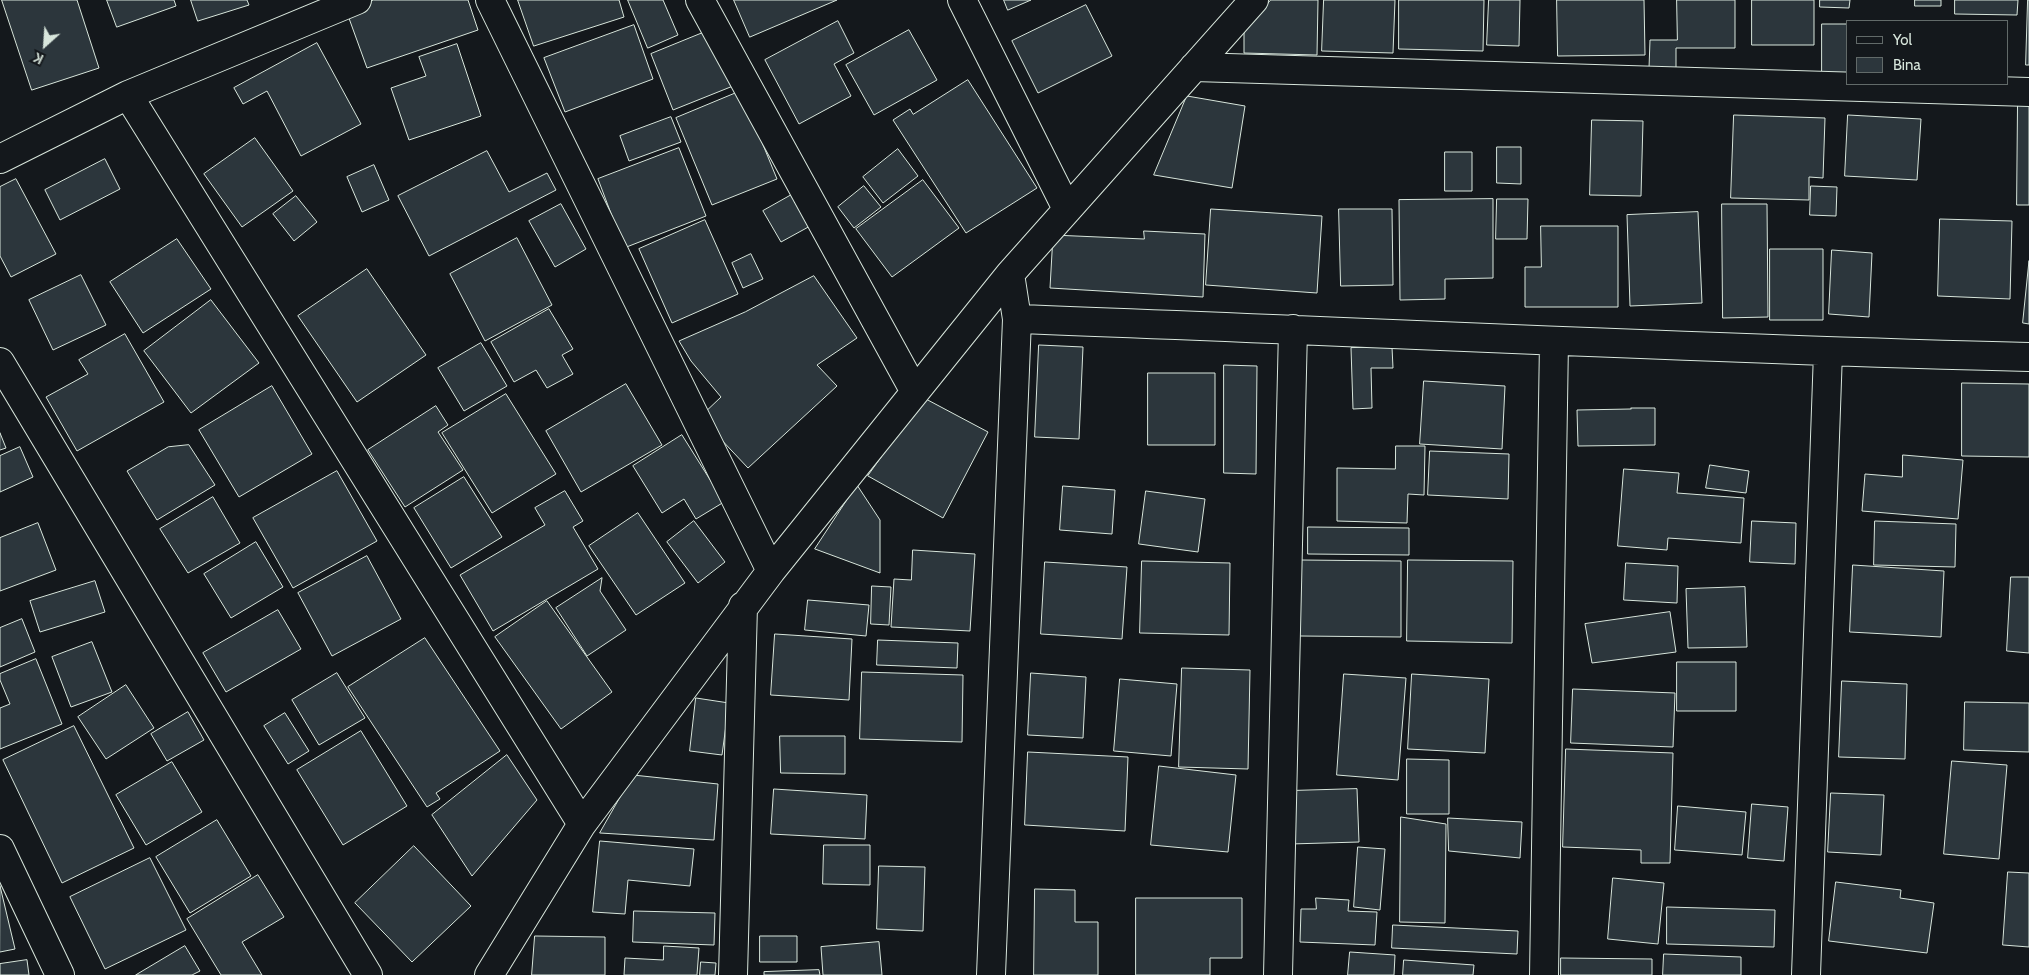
<!DOCTYPE html>
<html>
<head>
<meta charset="utf-8">
<style>
  body { margin:0 }
  #map { position:relative; width:2029px; height:975px; overflow:hidden; background:#14181c; font-family:Cabin,sans-serif }
  canvas { display:block }
  .legend { position:absolute; left:1846px; top:20px; width:162px; height:65px; box-sizing:border-box; background:#14181c; border:1px solid #626a69; margin:0; padding:6px 9px; list-style:none; font-size:15px; color:#d8e6dc }
  .legend li { display:flex; align-items:center; gap:10px; height:25px }
  .legend b { width:25px; border:1px solid #626a69 }
  .north { position:absolute; left:20px; top:20px; width:50px; height:50px; -webkit-text-stroke:4px #14181c; paint-order:stroke; rotate:206deg; font-size:14px; font-weight:700; line-height:20px; text-align:center; color:#d8e6dc }
  .north::after { content:''; display:block; margin:auto; width:18px; height:22px; background:#d8e6dc; clip-path:polygon(50% 0,100% 100%,50% 72%,0 100%) }
</style>
</head>
<body>
<div id="map">
<canvas width="2029" height="975"></canvas>
<ul class="legend">
<li><b style="height:6px;background:#14181c"></b>Yol</li>
<li><b style="height:14px;background:#2c363c"></b>Bina</li>
</ul>
<div class="north">K</div>
</div>
<script>
const context = document.querySelector('canvas').getContext('2d');
context.lineJoin = 'round';
function paint(path, color) { context.fillStyle = color; context.fill(path, 'evenodd'); }
function stroke(path, color, width, dash) { context.strokeStyle = color; context.lineWidth = width; context.lineCap = dash ? 'butt' : 'round'; context.setLineDash(dash || []); context.stroke(path); }
const building = new Path2D(`
  M2 0H77L99 68 32 90Z
  M107 0H174L176 6 117 27Z
  M191 0H247L249 5 198 21Z
  M374 0H468L478 30 367 68 346 10Z
  M518 0H619L624 17 534 46Z
  M628 0H663L678 35 648 48Z
  M734 0H837L750 37Z
  M1004 0H1031L1008 10Z
  M1271 0H1318L1317 55 1244 53V32Z
  M1324 0H1395L1393 53 1322 51Z
  M1399 0H1484L1483 51 1399 49Z
  M1489 0H1520L1519 46 1487 45Z
  M1557 0H1644L1645 55 1558 56Z
  M1677 0H1735V48H1676V68H1649L1650 40H1677Z
  M1752 0H1814V45H1752Z
  M1820 0H1850L1849 8 1820 7Z
  M1915 0H1941V6H1915Z
  M1955 0H2018L2017 15 1955 14Z
  M2028 0H2029V65H2026Z
  M1086 5 1112 56 1038 93 1012 41Z
  M838 21 854 53 834 64 851 96 799 124 765 60Z
  M1822 24H1848V74H1822Z
  M634 25 653 79 565 112 544 58Z
  M710 30 733 86 673 110 651 54Z
  M909 30 937 80 874 115 846 65Z
  M317 43 361 124 301 156 267 91 243 104 234 88Z
  M457 44 481 116 409 140 391 88 426 76 419 57Z
  M968 80 1037 188 966 233 893 120 910 109 913 114Z
  M741 91 777 179 712 205 676 118Z
  M1187 96 1245 106 1232 188 1154 175Z
  M2018 97H2029V205H2017Z
  M1734 115 1825 118 1823 178 1809 177V200L1731 198Z
  M1848 115 1921 119 1917 180 1845 176Z
  M671 117 681 142 629 161 620 136Z
  M1592 120 1643 121 1641 196 1590 195Z
  M255 138 293 191 242 227 204 174Z
  M1497 147H1521V184L1497 183Z
  M679 148 706 216 624 248 598 179Z
  M898 149 918 176 883 203 863 177Z
  M487 151 509 192 547 173 556 190 429 256 398 196Z
  M1445 152H1472V191H1445Z
  M105 159 120 189 60 220 45 190Z
  M374 165 389 200 362 212 347 177Z
  M16 179 56 254 11 277 0 256V187Z
  M923 180 959 228 892 277 856 229Z
  M864 186 881 207 854 228 838 207Z
  M1811 186 1837 187 1836 216 1810 215Z
  M795 193 812 225 781 242 763 211Z
  M296 196 317 222 294 241 273 214Z
  M1493 199V278L1445 279V299L1400 300 1399 200Z
  M1497 199H1528L1527 239H1496Z
  M561 204 586 249 555 267 529 221Z
  M1722 204H1767L1768 317 1723 318Z
  M1211 209 1322 216 1317 293 1206 285Z
  M1339 209H1392L1393 285 1341 286Z
  M1698 212 1702 303 1630 306 1627 215Z
  M1940 219 2012 221 2010 299 1938 296Z
  M705 220 738 294 672 323 639 249Z
  M1541 226H1618V307H1525V267H1541Z
  M1144 231 1205 234 1203 297 1050 288 1053 235 1144 239Z
  M517 238 552 305 485 341 450 274Z
  M177 239 211 289 143 333 110 282Z
  M1770 249H1823V320H1770Z
  M1832 250 1872 253 1869 317 1829 314Z
  M751 254 763 279 743 288 732 263Z
  M2029 261V324L2023 323Z
  M367 269 426 355 357 402 298 316Z
  M81 275 106 325 53 350 29 300Z
  M814 276 857 338 817 365 837 386 748 468 700 417 721 397 691 361 679 341 745 312Z
  M211 300 259 363 191 413 144 351Z
  M549 309 573 349 562 355 573 374 547 388 536 370 514 382 491 342Z
  M125 334 164 402 77 451 46 397 88 374 79 360Z
  M481 343 507 386 464 411 438 368Z
  M1039 345 1083 347 1079 439 1035 437Z
  M1392 347 1393 368H1371L1372 408 1353 409 1351 348Z
  M1224 365 1257 366 1256 474 1224 473Z
  M1148 373H1215V445H1148Z
  M1424 381 1505 386 1502 449 1420 444Z
  M1962 383 2029 384V457L1962 456Z
  M626 384 662 445 581 492 546 431Z
  M272 386 312 454 239 497 199 430Z
  M506 394 556 474 492 513 442 433Z
  M924 398 988 432 943 518 868 476Z
  M436 406 448 425 438 432 463 470 405 507 368 450Z
  M1631 408H1655V445L1578 446 1577 410 1631 409Z
  M0 433 6 448 0 450Z
  M682 435 724 502 696 519 684 499 662 513 633 466Z
  M189 445 215 485 157 520 127 471 168 447Z
  M1396 446H1425L1424 495 1408 494 1407 523 1337 521V468L1395 469Z
  M20 447 33 477 0 492V456Z
  M1430 451 1509 454 1508 499 1428 495Z
  M1903 455 1963 460 1958 519 1862 511 1865 474 1902 477Z
  M1710 465 1749 471 1746 493 1706 488Z
  M1624 469 1679 473 1677 493 1744 498 1741 543 1668 538 1667 550 1618 546Z
  M337 471 377 541 293 588 253 518Z
  M464 477 502 537 451 568 414 508Z
  M857 485 880 520V573L815 549Z
  M1063 486 1115 490 1112 534 1060 530Z
  M565 491 583 521 573 527 598 569 493 631 460 575 545 525 535 508Z
  M1146 491 1205 499 1198 552 1139 544Z
  M213 497 240 543 188 573 160 529Z
  M638 513 685 583 636 615 589 546Z
  M694 521 725 562 698 583 667 542Z
  M1752 521 1796 523 1795 564 1750 562Z
  M1875 521 1956 524 1955 567 1874 565Z
  M38 523 56 570 0 591V538Z
  M1308 527 1409 528V555L1308 554Z
  M256 542 283 587 231 618 204 574Z
  M913 550 975 554 970 631 891 627 894 579 911 580Z
  M367 556 401 619 332 656 298 593Z
  M1300 560 1401 561V637L1300 636Z
  M1408 560 1513 561 1512 643 1407 641Z
  M1142 561 1230 563 1229 635 1140 633Z
  M1045 562 1127 567 1122 639 1041 634Z
  M1626 563 1678 566 1677 603 1624 600Z
  M1853 565 1944 571 1941 637 1850 632Z
  M2011 577H2029V653L2007 651Z
  M602 578 600 591 626 630 587 656 556 608Z
  M95 581 105 612 40 632 30 601Z
  M872 586 891 587 889 625 871 624Z
  M1745 587 1747 647 1688 648 1686 589Z
  M808 600 869 605 866 636 805 630Z
  M547 601 612 692 561 729 495 637Z
  M278 610 301 649 226 692 203 653Z
  M1670 612 1676 652 1592 663 1585 624Z
  M22 619 35 652 0 667V628Z
  M775 634 852 639 849 700 771 695Z
  M425 638 500 751 436 793 440 799 427 807 348 687Z
  M878 640 958 643 957 668 877 665Z
  M92 642 112 692 71 707 52 657Z
  M36 659 62 724 0 749V708L10 704 0 680V674Z
  M1677 662H1736V711H1677Z
  M1182 668 1250 670 1248 769 1179 767Z
  M862 672 963 675 962 742 860 739Z
  M337 673 365 718 319 745 292 700Z
  M1031 673 1086 677 1083 738 1028 735Z
  M1344 674 1406 678 1398 780 1337 775Z
  M1412 674 1489 679 1485 753 1408 749Z
  M1120 679 1177 684 1171 756 1114 751Z
  M1842 681 1907 684 1905 759 1839 757Z
  M126 685 154 728 106 759 78 717Z
  M1573 689 1675 693 1673 747 1571 743Z
  M696 698 729 703 722 755 690 751Z
  M1965 702 2029 703V752L1964 750Z
  M188 712 204 740 167 761 151 734Z
  M285 713 309 751 288 764 264 726Z
  M74 726 134 848 62 883 3 760Z
  M361 731 407 806 343 845 297 770Z
  M780 736H845V774L781 773Z
  M1566 749 1673 753 1670 863H1641V850L1563 847Z
  M1028 752 1128 757 1125 831 1025 825Z
  M507 755 537 800 472 876 432 815Z
  M1407 759 1449 760V814H1407Z
  M1952 761 2007 765 1999 859 1944 854Z
  M172 762 202 812 146 845 116 795Z
  M1159 766 1236 775 1228 852 1151 845Z
  M633 775 718 784 714 840 600 833Z
  M774 789 867 795 865 839 771 834Z
  M1357 789 1359 842 1290 844 1289 791Z
  M1831 793 1884 795 1881 855 1828 852Z
  M1752 804 1788 807 1784 861 1748 858Z
  M1678 806 1746 812 1742 855 1675 850Z
  M1401 817 1446 824 1445 923 1400 922Z
  M1448 818 1522 822 1520 858 1449 851Z
  M217 820 251 876 190 913 156 857Z
  M600 841 694 849 690 886 628 880 625 914 593 912Z
  M824 845H870V885L823 884Z
  M414 846 471 906 412 962 355 903Z
  M1358 847 1385 849 1380 910 1354 907Z
  M150 858 186 930 105 969 70 897Z
  M879 866 925 867 923 931 877 929Z
  M2008 872 2029 873V947L2003 945Z
  M258 875 284 917 242 942 262 975H221L187 919Z
  M1613 878 1664 883 1658 944 1608 939Z
  M1836 882 1901 890 1900 898 1934 903 1927 953 1829 941Z
  M0 886 15 949 0 952Z
  M1035 889 1075 890V922H1098V975H1034Z
  M1136 898H1242V958H1210V975H1136Z
  M1316 898 1349 900 1348 911 1377 912 1375 945 1300 942 1301 909H1316Z
  M1667 907 1775 910 1774 947 1667 944Z
  M634 911 715 913 714 945 633 942Z
  M1393 925 1518 931 1517 954 1392 948Z
  M535 936 605 937V975H532Z
  M760 936H797V962H760Z
  M879 942 882 975H823L821 947Z
  M185 946 200 971 192 975H136Z
  M664 946 699 948 697 975H624L625 958 663 960Z
  M1350 952 1395 955 1394 975H1348Z
  M1664 954 1741 957V975H1663Z
  M1561 958 1652 959V975H1561Z
  M27 960 29 975H0V964Z
  M1404 960 1474 965 1473 975H1403Z
  M701 962 716 963 715 975H700Z
  M819 970 820 975H764V972Z`);
const minor = new Path2D(`
  M490 0 771 571
  M700 0 915 392
  M962 0 1067 209
  M1194 67 2029 92
  M128 95 582 824
  M0 159 128 95 357 0
  M1010 274 1017 319C1355 331 1692 349 2029 357
  M0 362 368 975
  M0 849 60 975
  M489 975 582 824 771 571 1010 274 1254 0
  M733 975 743 606
  M991 975 1017 319
  M1278 975 1293 329
  M1544 975 1554 341
  M1806 975 1828 352`);
paint(building, '#2c363c');
stroke(building, '#d8e6dc', 1);
stroke(minor, '#d8e6dc', 30);
stroke(minor, '#14181c', 28);
</script>
</body>
</html>
